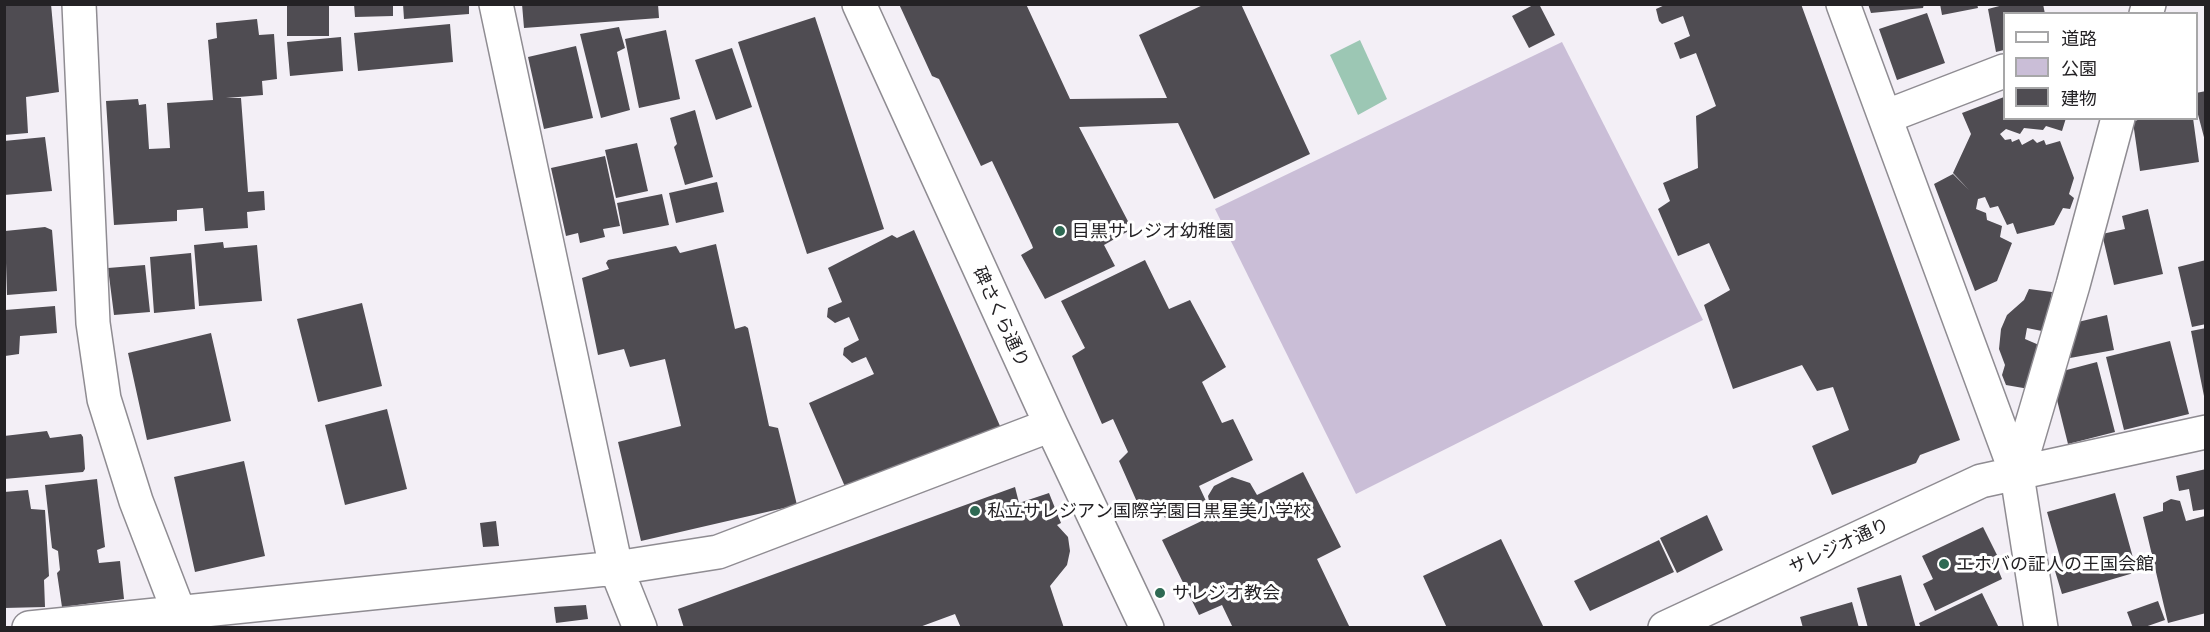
<!DOCTYPE html>
<html>
<head>
<meta charset="utf-8">
<style>
  body { margin:0 }
  #map { position:relative; width:2210px; height:632px; overflow:hidden; background:#f3eff6; font-family:Ubuntu,"Noto Sans JP",sans-serif }
  canvas { display:block }
  .frame { position:absolute; inset:0; border:6px solid #242225; pointer-events:none }
  .legend { position:absolute; left:2003px; top:12px; width:195px; height:108px; box-sizing:border-box; background:#fff; border:2px solid #a7a7a8; margin:0; padding:8px 10px; list-style:none; font-size:18px; color:#242225 }
  .legend li { display:flex; align-items:center; gap:12px; height:30px }
  .legend b { width:30px; border:2px solid #a7a7a8 }
</style>
</head>
<body>
<div id="map">
<canvas width="2210" height="632"></canvas>
<div class="frame"></div>
<ul class="legend">
<li><b style="height:8px;background:#fff"></b>道路</li>
<li><b style="height:16px;background:#cabed7"></b>公園</li>
<li><b style="height:16px;background:#4f4c52"></b>建物</li>
</ul>
</div>
<script>
const context = document.querySelector('canvas').getContext('2d');
context.lineJoin = 'round';
function paint(path, color) { context.fillStyle = color; context.fill(path, 'evenodd'); }
function stroke(path, color, width, dash) { context.strokeStyle = color; context.lineWidth = width; context.lineCap = dash ? 'butt' : 'round'; context.setLineDash(dash || []); context.stroke(path); }
function write(font, color, halo, rows, align = 'center') {
  context.font = font + ' Ubuntu,"Noto Sans JP",sans-serif'; context.lineWidth = 6; context.setLineDash([]); context.textBaseline = 'middle'; context.strokeStyle = halo; context.fillStyle = color; for (const [text, x, y, turn = 0] of rows) {
    context.save(); context.translate(x, y); context.rotate((+turn || 0) * Math.PI / 180); context.textAlign = isNaN(turn) ? turn : align; if (halo) context.strokeText(text, 0, 0); context.fillText(text, 0, 0); context.restore();
  }
}
const green = new Path2D(`
  M1562 42 1703 320 1356 494 1215 209Z`);
const water = new Path2D(`
  M1360 40 1387 99 1358 115 1330 55Z`);
const building = new Path2D(`
  M4 4H51L59 92 26 97 28 133 4 135Z
  M287 4H329V36H287Z
  M354 4H393V16L355 17Z
  M403 4H469V14L404 19Z
  M522 4H658L659 18 524 28Z
  M899 4H1026L1070 99 1167 98 1139 35 1205 4H1241L1310 154 1214 199 1178 123 1079 127 1132 229 1104 245 1115 266 1045 299 1021 255 1033 248 1032 245 992 161 981 166 939 79 932 76Z
  M1535 4H1539L1555 35 1529 48 1512 16Z
  M1667 4H1801L1960 440 1920 455 1916 463 1832 495 1812 446 1849 430 1833 387 1817 391 1802 365 1733 389 1704 305 1730 290 1709 243 1678 256 1658 209 1670 201 1663 183 1698 168 1696 116 1716 106 1696 53 1680 59 1674 43 1690 36 1683 16 1662 24 1659 21 1656 9Z
  M1868 4H1924L1923 8 1871 13Z
  M1940 4H1977L1978 8 1942 15Z
  M2007 4H2043L2045 14H2004V50L1996 52 1988 9Z
  M1927 13 1945 63 1897 80 1879 29Z
  M815 17 884 229 807 254 738 42Z
  M257 19 259 35 274 34 277 79 262 81 263 95 226 98H241L248 192 264 191 265 210 247 212 248 228 205 231 203 208 177 210V221L114 225 106 101 138 99 139 105 146 104 149 149 170 148 167 103 213 100 208 40 217 38 216 23Z
  M450 24 453 62 358 71 354 33Z
  M619 27 625 48 617 52 630 110 601 118 580 34Z
  M666 30 680 99 639 108 625 39Z
  M341 37 343 71 290 76 287 42Z
  M576 46 593 118 544 129 528 57Z
  M732 48 752 107 716 120 695 60Z
  M2206 91V141H2205L2196 107V93Z
  M2004 97V118H2066L2062 131 2046 126 2043 130 2024 128 2020 134 2006 129 2000 134 2005 140 2011 139 2012 142 2019 139 2022 145 2033 139 2037 143 2044 140 2046 145 2060 141 2074 178 2069 194 2074 198 2070 209 2063 208 2054 225 2017 234 2013 223 2007 225 1998 206 1990 208 1985 197 1978 199 1976 209 1986 213 1987 220 2002 226 2000 237 2012 243 1997 281 1975 291 1934 184 1953 174 1969 190 1953 173 1971 134 1962 113Z
  M695 110 713 177 685 185 674 147 677 144 670 118Z
  M2193 118 2199 162 2140 171 2133 122 2142 118Z
  M45 137 52 191 4 195V141Z
  M637 143 648 191 616 198 605 150Z
  M605 156 620 226 603 229 605 237 580 243 578 233 566 236 551 168Z
  M717 182 724 212 676 223 669 193Z
  M662 194 669 225 623 234 617 203Z
  M2148 209 2163 274 2114 285 2102 234 2125 229 2122 216Z
  M45 227 52 230 57 291 7 295 5 231Z
  M914 230 1000 426 846 489 809 403 874 374 866 357 852 363 843 355 844 348 859 340 849 317 835 323 827 317 828 308 842 302 828 268 892 235 897 238Z
  M223 242 224 248 257 245 262 301 199 306 194 245Z
  M716 244 735 329 745 326 748 328 769 426 778 428 797 505 641 541 618 442 681 426 665 359 630 367 624 349 598 355 582 278 609 269 606 263 608 260 676 246 680 253Z
  M191 253 195 309 154 313 150 257Z
  M1145 260 1169 309 1190 300 1226 367 1202 382 1222 423 1233 419 1253 460 1199 486 1206 501 1165 518 1158 505 1141 511 1119 461 1128 452 1113 419 1102 424 1072 356 1085 348 1061 301Z
  M2206 260V324L2192 327 2178 267Z
  M145 265 150 312 114 315 108 268Z
  M2029 289 2052 292 2045 329 2042 331 2027 328 2025 339 2039 345 2029 389 2006 385 2002 375 2005 365 1999 349 2001 329 2007 315 2024 300Z
  M362 303 382 386 318 402 297 319Z
  M55 306 57 333 20 336 19 354 5 356V310Z
  M2107 315 2114 350 2070 358 2078 322Z
  M2206 328V396H2204L2191 331Z
  M211 333 231 421 147 440 128 353Z
  M2170 341 2189 414 2124 430 2106 357Z
  M2097 362 2115 432 2068 444 2054 388 2059 372Z
  M387 409 407 489 345 505 325 425Z
  M47 431 50 438 81 434 83 437 85 469 83 472 4 479V436Z
  M244 461 265 556 195 572 174 477Z
  M2206 469V509L2193 511 2189 489 2179 491 2176 476Z
  M1303 472 1341 547 1317 559 1350 628H1233L1222 605 1199 615 1162 540 1212 516 1208 496 1214 486 1232 477 1250 483 1257 495Z
  M97 479 105 547 97 550 99 563 120 561 124 599 62 607 57 573 60 570 58 551 52 548 45 485Z
  M1015 487 1019 503 1049 493 1061 523 1057 525 1068 537 1070 551 1067 565 1050 586 1064 628H961L955 614 917 628H684L678 609Z
  M28 490 31 509 45 510 49 576 44 580 45 607 4 608V492Z
  M2115 493 2137 572 2062 594 2055 571 2063 568 2047 512Z
  M2171 499 2180 501 2186 521 2205 516 2206 613 2168 623 2143 517 2163 511V503Z
  M1707 515 1723 550 1677 573 1660 538Z
  M496 521 499 546 483 547 480 523Z
  M1983 527 1997 555 1993 557 2002 579 1935 611 1923 584 1933 579 1922 556Z
  M1501 539 1544 628H1447L1423 576Z
  M1659 540 1674 572 1590 611 1574 581Z
  M1901 575 1916 628H1868L1857 588Z
  M1982 593 1999 628H1921L1919 623Z
  M2158 601 2165 620 2142 628H2133L2127 612Z
  M1852 602 1859 628H1803L1800 617Z
  M586 605 588 619 556 623 554 607Z`);
const minor = new Path2D(`
  M79 4 93 323 104 399 136 501 185 628
  M496 4 616 568 640 628
  M859 4 1051 425 1147 628
  M1843 4 2017 475 2041 628
  M2146 14 2149 4
  M1885 117 2004 71
  M2017 475 2073 285 2118 118
  M29 628 616 568 718 552 1051 425
  M1665 628 1981 481 2206 432`);
const markers = [
  [1060,231,6,"#2e6953"],
  [975,511,6,"#2e6953"],
  [1944,564,6,"#2e6953"],
  [1160,593,6,"#2e6953"]
];
const poiNames = [
  ["目黒サレジオ幼稚園",1072,231],
  ["私立サレジアン国際学園目黒星美小学校",987,511],
  ["エホバの証人の王国会館",1956,564],
  ["サレジオ教会",1172,593]
];
const streetNames = [
  ["碑さくら通り",1001,317,65],
  ["サレジオ通り",1839,546,-25]
];
paint(green, '#cabed7');
paint(water, '#9cc7b4');
paint(building, '#4f4c52');
stroke(minor, '#8f8c92', 36);
stroke(minor, '#fff', 33);
for (const [x, y, r, color] of markers) { const dot = new Path2D(); dot.arc(x, y, r, 0, 2 * Math.PI); context.fillStyle = color; context.fill(dot); stroke(dot, '#fff', 2); }
write('18px', '#242225', '#fff', poiNames, 'left');
write('18px', '#242225', '#fff', streetNames);
</script>
</body>
</html>
